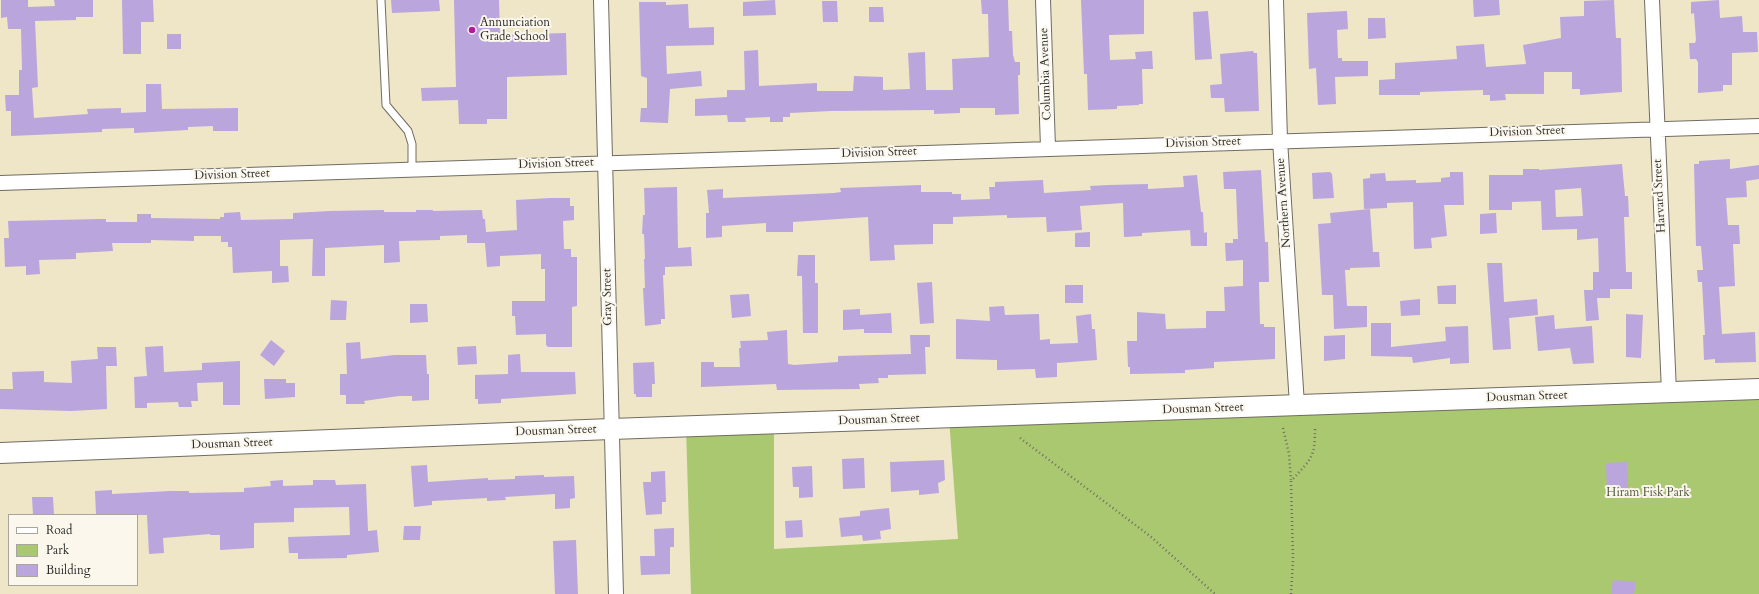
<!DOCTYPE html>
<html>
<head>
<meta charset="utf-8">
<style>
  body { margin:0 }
  #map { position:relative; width:1759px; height:594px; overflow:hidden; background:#efe5c7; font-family:Cardo,serif }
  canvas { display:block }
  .legend { position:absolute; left:8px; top:514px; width:130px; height:72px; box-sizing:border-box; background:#fbf7ec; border:1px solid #a8a59f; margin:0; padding:5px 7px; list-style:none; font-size:12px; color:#2b2b2b }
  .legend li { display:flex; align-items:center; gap:8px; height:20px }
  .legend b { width:20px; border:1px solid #a8a59f }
</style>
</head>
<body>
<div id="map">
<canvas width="1759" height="594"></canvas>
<ul class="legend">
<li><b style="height:5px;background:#fff"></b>Road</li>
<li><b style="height:11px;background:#a9c870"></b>Park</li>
<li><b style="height:11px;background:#baa5dd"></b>Building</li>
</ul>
</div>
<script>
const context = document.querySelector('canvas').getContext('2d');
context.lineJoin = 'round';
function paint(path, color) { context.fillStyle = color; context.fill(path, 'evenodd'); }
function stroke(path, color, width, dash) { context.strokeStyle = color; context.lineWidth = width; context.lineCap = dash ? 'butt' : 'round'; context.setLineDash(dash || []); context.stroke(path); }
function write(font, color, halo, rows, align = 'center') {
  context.font = font + ' Cardo,serif'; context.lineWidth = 4; context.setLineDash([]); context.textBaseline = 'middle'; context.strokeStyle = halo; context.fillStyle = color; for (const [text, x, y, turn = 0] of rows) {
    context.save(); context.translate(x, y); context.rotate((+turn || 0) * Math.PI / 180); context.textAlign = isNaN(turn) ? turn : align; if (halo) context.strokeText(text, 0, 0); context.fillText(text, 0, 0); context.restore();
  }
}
const green = new Path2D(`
  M1759 389V594H691L686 427 774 424V549L958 539 949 418Z`);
const building = new Path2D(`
  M1 0H28V7L55 6 54 0H93V17H76V20L35 21 38 87 32 88 34 118 88 114 87 109 121 108V113L146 112V84H161L162 109 238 108V131H213V126L188 127V130L134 133V128L102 129V132L11 136V111H6L5 95H19V70H22L21 29H8L7 17 1 18Z
  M122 0H153L154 22H141V54H123Z
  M391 0H439L440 11 392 13Z
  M454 0H499L500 35 566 33 567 75 507 77V119H487V124H459L458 100 422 101 421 88 456 87Z
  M775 0 776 15 743 16V2Z
  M981 0H1008L1009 31H1012L1013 55 1015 62H1020V75H1018L1019 114 995 115V108H960V113L934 114V110L831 111 790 113V117H783V122H770V117L745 118 746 122H728L727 115 695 116V99L727 97V90H745L744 51 758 50 759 86 817 83V91H853L854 76 883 77V90L910 89 908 53 925 52 926 90H953L952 59 989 57 988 14H982Z
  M1081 0H1144V34L1109 35 1110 60 1136 59 1135 52 1152 51 1153 69H1142L1143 104H1139V105L1117 106V109L1088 110 1087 74H1084Z
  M1473 0H1499L1500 15 1474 17Z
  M1614 0 1616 38H1621L1622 92 1580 95V89H1572V72H1544V94H1505L1506 100 1490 101V95H1483V90L1420 92V95H1379V80L1395 79V63L1457 59 1456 46 1484 44 1486 67 1526 64 1523 45 1561 38 1560 17 1584 16V1Z
  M1719 0 1720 18 1742 16 1743 32H1757L1758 52 1732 53V85H1723V91L1698 93V62L1696 59H1690L1689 43H1695L1696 40 1694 13 1691 14V2Z
  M822 1H837L838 22H823Z
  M639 2H666V5L688 4 689 28 714 27V45L666 46 667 74 701 71 702 86 670 89 668 123 640 122 641 108H647V78L641 76Z
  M869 7H883L884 22H869Z
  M1208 11 1212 59 1195 60 1193 12Z
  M1347 11 1348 29 1337 30 1338 58H1342V61H1368V76L1335 77 1336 104 1318 105 1316 68 1309 69 1307 13Z
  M1368 18H1385L1386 38 1368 39Z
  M167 34H181V49H167Z
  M1253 51 1254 53H1257L1259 111 1225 112 1224 98H1211L1210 85 1222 84 1220 54Z
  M1730 159V169L1759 165V179L1746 181 1747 197 1726 198 1728 225H1739L1740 244H1733L1735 286 1719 287 1722 334 1755 332 1756 362 1715 363V359L1704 360 1703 335H1705L1702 282H1698L1697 270H1703L1701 246H1696L1694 164H1699V161Z
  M1622 164 1625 196H1628L1629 217H1624L1626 272H1632V289H1610V298H1597L1599 320 1586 321 1584 290H1593V272H1599L1598 238 1577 240V229L1542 230 1541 201 1512 202V210H1489V175H1523V169H1539V170ZM1581 188 1583 216 1556 217 1555 190Z
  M1261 170 1265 242H1268L1269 282H1259L1260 324H1264V327H1275V359L1214 362V368L1185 370V373L1130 374V367H1128L1127 341H1137V312L1165 314 1166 329 1206 328V311H1225L1224 287 1243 286V260L1226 261 1225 243H1233V239H1238L1236 189H1224L1223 172Z
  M1330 172 1332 174 1334 198 1313 199 1312 173Z
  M1450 172H1463L1464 205H1444L1447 236 1431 238 1432 248 1414 249 1413 202 1387 203V208L1364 209 1363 179 1370 178V174L1385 173 1386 181 1416 180V183L1441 182V178L1450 177Z
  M1197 175 1201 212H1203L1204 233 1207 232V246H1191L1190 230 1142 233V236L1124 237 1123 203 1080 206 1082 230 1047 232 1046 217 1007 218V215L953 217V224H933V244L894 245 895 260 870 261 868 217 793 222V232H766V223L722 226V237L706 238V213H709L707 190 723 189V198L834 193 841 192 840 188 921 185V192H952V194H961V200L990 199 989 187H995V182L1043 180 1044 193 1091 190 1090 186 1109 185 1148 184V189L1184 187 1183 176Z
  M677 187 678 248 691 247 692 266 665 267V275H663L665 319H661V324L645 326 643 288H645L644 259H645L644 234H642L643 215H645L644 188Z
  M550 198H570V206H574V220L563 221 564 249H571V257H577V306L572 307V347H548L546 345V334L516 335 515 316H512V301H545V269H541V254L500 256V266L487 267 485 243H467V235L440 236V240L399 241 400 262 384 263V245L325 248V276H312L313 239 280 240V266H288L289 282 272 283V271L233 273 232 247H228V242H221V236H194V241L151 240V243H112L113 251 76 253V259L39 260 40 274 26 275V266L5 267 4 238H9L8 221 101 219H106V222H137V214H151V218L220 219V217H224V213L240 212 241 220 293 219V213L330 211 384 210V212H416V210H433V211L482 210 483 219H485L486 232 517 230 516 200Z
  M1370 209 1373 252H1379L1380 267 1350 268V270H1345L1347 306H1367V327L1334 329 1333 295H1322L1318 224 1331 223 1330 213Z
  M1496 213 1497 233 1480 234V214Z
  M1090 232V247H1075V233Z
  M798 255H815V283H818V333H803L802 276H797Z
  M1487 263H1502L1504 302 1537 299 1538 315 1509 318 1511 349 1493 350Z
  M932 282 934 323 920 324 917 283Z
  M1065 285H1083V303H1065Z
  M1456 285V304H1438L1437 286Z
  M749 294 751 316 732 318 730 295Z
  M1420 299V315L1401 316 1400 301Z
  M331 300 347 301 346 320H330Z
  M410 304H427L428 322 410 323Z
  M1004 306 1005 315 1039 314 1040 340 1050 339V344L1078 343 1076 316 1091 314 1092 329H1095L1097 360 1057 363V377L1036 378 1035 369 997 370V360L956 359V319L990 321 989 307Z
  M860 309V315L891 313 892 333H864V329L843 330V310Z
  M1626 314 1643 315 1641 358 1626 357Z
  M1554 315 1555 329 1592 326 1594 363 1573 364 1570 348 1538 351 1535 317Z
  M1371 323H1391V347L1446 341 1445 327 1468 326 1469 363 1450 364V358L1413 363 1412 357 1371 356Z
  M787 330 788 364 794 365 838 362V356L911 354 910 335H930V347H925L926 374 888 375V378H878L879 383 859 384 860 389 777 390 776 384 701 387V362H714V367H740L739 348H741L740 341 768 340 767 332Z
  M1345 335V359L1324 361V336Z
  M271 340 285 351 274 366 260 355Z
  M360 342 361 359 394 355H426L427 374H429V400L412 401V396H399L364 401 365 404H346V395H340V374H347L346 343Z
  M163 346 164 372 202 370V363L240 361V405H223V382L197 383 198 401H191L192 407H179L178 402 147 403V408H135L134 377 147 376 145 347Z
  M476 346 477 364 458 365 457 347Z
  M97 347H116L117 366H106L107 409 71 411 0 409V389H13L12 372 44 371V382L72 383 71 361 98 359Z
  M520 354 521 372H575L576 394 501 399V403L478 404V399H475V375L508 374V355Z
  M654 362 655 384H652V397H636V394H634L633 363Z
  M264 379H286V383H295V397L265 399Z
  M864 458 865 488 843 489 842 459Z
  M944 460 945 480 938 483 939 493 919 495V490L891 492 890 462Z
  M1627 462 1628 492 1607 493 1606 463Z
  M427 465 428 482 488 478V480L515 479V476L544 475V477L574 476 575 498 570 499V508L555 509V494L505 497 506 500 487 501V498L432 501V505L414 507 411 466Z
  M812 466 813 497 799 498V487H793L792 467Z
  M665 471 666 502H662V514L646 515 643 482H651V472Z
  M283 480V486L313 485V480H335L336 485 366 484 368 531 377 530 379 552 347 555V558L298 559V553H289L288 537 350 535 349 507 294 508V522L254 523V548L220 550V535H210V534L163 538 164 553 149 554 147 515H96L95 491 112 490V494L171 491H189V493L244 492V488L271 486 270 481Z
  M32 497H53L54 515H33Z
  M889 508 891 529 880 531 881 539 863 541 862 535 841 537 839 518 860 516V511Z
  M802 520 803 537 786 538 785 521Z
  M404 526H421L420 540H403Z
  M674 528V547H670V574L641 575 640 556H655L654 529Z
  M576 540 578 594H555L553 541Z
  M1613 580 1636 582 1634 594H1611Z`);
const path = new Path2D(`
  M1283 428 1289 454 1291 480
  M1020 438 1150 536 1215 594
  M1291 594 1293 560 1291 481C1312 458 1315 458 1315 427`);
const lane = new Path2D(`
  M381 0 386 105 408 131 412 144V169`);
const street = new Path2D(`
  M601 0 616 594
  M1043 0 1048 148
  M1276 0 1280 140 1297 405
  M1652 0 1669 392
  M0 183 1759 126`);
const secondary = new Path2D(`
  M0 453 611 429 1759 389`);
const markers = [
  [472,30,4,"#b5179e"]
];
const poiNames = [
  ["Annunciation",480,23],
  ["Grade School",480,37]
];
const streetNames = [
  ["Columbia Avenue",1046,74,-92],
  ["Division Street",1527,132,-2],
  ["Division Street",1203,143,-2],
  ["Division Street",879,153,-2],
  ["Division Street",556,164,-2],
  ["Division Street",232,175,-2],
  ["Harvard Street",1660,196,-93],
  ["Northern Avenue",1284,203,-94],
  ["Gray Street",608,297,-91],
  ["Dousman Street",1527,397,-2],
  ["Dousman Street",1203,409,-2],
  ["Dousman Street",879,420,-2],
  ["Dousman Street",556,431,-2],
  ["Dousman Street",232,444,-2]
];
const parkNames = [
  ["Hiram Fisk Park",1648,493]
];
paint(green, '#a9c870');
paint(building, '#baa5dd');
stroke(lane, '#706c62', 9);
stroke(street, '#706c62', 16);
stroke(secondary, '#706c62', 22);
stroke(path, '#706c62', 2.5, [1, 3]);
stroke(lane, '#fff', 7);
stroke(street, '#fff', 14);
stroke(secondary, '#fff', 20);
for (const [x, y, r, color] of markers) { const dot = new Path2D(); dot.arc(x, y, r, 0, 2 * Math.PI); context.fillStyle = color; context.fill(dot); stroke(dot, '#fbf7ec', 1.5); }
write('12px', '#2b2b2b', '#fbf7ec', poiNames, 'left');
write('12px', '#2b2b2b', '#fbf7ec', streetNames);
write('12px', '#515a40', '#fbf7ec', parkNames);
</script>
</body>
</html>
